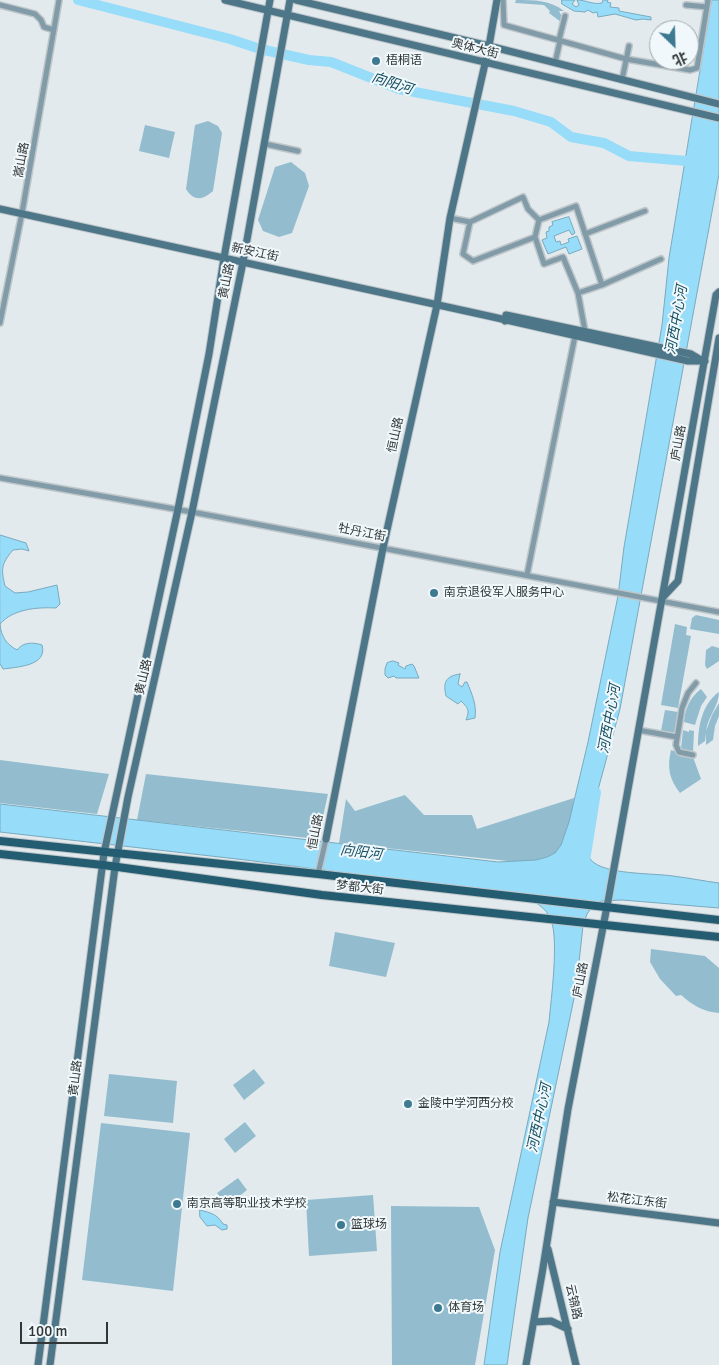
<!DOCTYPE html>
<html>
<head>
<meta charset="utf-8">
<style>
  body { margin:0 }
  #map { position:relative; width:719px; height:1365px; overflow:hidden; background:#e2eaee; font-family:Signika,"Noto Sans SC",sans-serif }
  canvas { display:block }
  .north { position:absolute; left:649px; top:20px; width:50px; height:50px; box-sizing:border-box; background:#f0f8fb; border:1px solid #a4aaad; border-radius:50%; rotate:156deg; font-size:14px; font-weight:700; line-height:20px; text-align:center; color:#323637 }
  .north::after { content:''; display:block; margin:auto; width:18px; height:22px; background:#3d7991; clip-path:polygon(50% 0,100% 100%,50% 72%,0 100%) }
  .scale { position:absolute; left:20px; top:1322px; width:88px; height:22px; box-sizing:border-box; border:2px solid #323637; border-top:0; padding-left:6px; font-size:15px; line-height:18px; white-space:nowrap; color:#323637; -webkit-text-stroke:4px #f0f8fb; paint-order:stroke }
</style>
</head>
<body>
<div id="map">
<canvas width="719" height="1365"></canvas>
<div class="north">北</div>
<div class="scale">100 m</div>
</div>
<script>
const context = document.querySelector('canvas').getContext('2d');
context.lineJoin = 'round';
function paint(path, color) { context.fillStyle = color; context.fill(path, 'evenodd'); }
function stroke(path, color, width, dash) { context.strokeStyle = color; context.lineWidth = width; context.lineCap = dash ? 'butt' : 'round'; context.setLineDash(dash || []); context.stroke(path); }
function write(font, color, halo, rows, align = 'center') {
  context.font = font + ' Signika,"Noto Sans SC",sans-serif'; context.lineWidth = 4; context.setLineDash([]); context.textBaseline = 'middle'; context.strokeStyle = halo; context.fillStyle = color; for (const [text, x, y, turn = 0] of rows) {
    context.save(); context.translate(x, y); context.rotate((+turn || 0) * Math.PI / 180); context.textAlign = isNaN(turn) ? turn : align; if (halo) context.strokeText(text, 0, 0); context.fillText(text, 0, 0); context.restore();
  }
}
const green = new Path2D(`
  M516 0C535 0 550 0 564 11H559L563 19 561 22 549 13 550 11 544 5 515 3Z
  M208 121 218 126 222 133 213 191C203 200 194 202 186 189L195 125Z
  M145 125 175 132 169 158 139 151Z
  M291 162 305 173 309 186 292 233 279 237 263 231 258 220 275 167Z
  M696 615 719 620V634L690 629 692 618Z
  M675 624 687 627 686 635 691 636 678 708 661 705Z
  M712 646 719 648V661L707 669 705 665 706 650Z
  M701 689 707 697 701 706 695 725 684 722C685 709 690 697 701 689Z
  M719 692C719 706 708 716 706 731L712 715 719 703V716L715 726 713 740 706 745V733L705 741 698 746C698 726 702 704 719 692Z
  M665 710 678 712 675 733 661 731Z
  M683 730 689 732V730L694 731 693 753 681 749Z
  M671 750 693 757 701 779 680 793C669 779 667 767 671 750Z
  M0 760 109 774 97 814 0 803Z
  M146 774 328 794 318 839 137 820Z
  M405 795 424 815H472L477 829 574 798 570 855 555 866 339 843 346 799 355 811Z
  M335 932 395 943 386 977 329 966Z
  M651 949 705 956 719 968V1013C704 1012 692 1005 681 995L676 996 660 979 650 962Z
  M254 1069 265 1083 244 1100 233 1085Z
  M109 1074 177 1081 173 1123 104 1116Z
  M245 1122 256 1136 235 1153 224 1139Z
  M101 1123 190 1133 173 1291 82 1280Z
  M238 1178 247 1190 227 1206 217 1193Z
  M373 1195 377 1251 309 1256 306 1200Z
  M391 1206 479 1207 495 1250 475 1365H392Z`);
const water = new Path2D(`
  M562 0H575L572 4 576 7 579 5 577 0C586 0 593 5 602 3L603 0H608L607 2 611 3 610 7 619 8V11L651 17V20L643 19 636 20 615 14 598 17 597 12 593 13 588 10 585 12 574 11 562 4Z
  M712 0H719V174L620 709 586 834C586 843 585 852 591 860 604 875 654 873 673 876 689 878 704 881 719 883V908L622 900 602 901 594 904 587 914 583 926 576 989 528 1218 507 1365H484L500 1252 549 1022C551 1000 559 940 551 920 547 908 533 900 522 896L246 860 0 832V804L498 862 536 860 547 857 555 853 561 845 569 822 588 742 618 596 624 547 662 325 669 258Z
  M569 217 575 233 572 235 569 230 554 236 556 242 560 241 561 245 569 242 568 239 577 236 582 249 569 254 566 247 548 254 542 240 547 238 546 232 549 231V227L553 225 552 222Z
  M0 535 26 543 29 551 22 549 13 550C1 564 1 569 5 586L15 593 28 592 57 585 60 604 56 608C37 607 13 609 0 624 1 636 6 644 17 650 23 642 33 642 42 645 48 666 17 667 3 669L0 664Z
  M393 661 399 663 398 665 405 669 406 666 412 664 414 666 419 678H396L394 676 388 678 385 675V669L387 663Z
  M460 674 458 684 462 687 465 682H467C472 694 477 705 475 718L466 720C470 710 468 708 461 701L458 704 446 696C443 683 445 676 460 674Z
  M200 1210C211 1213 217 1214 223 1224L227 1225V1229L222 1230 215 1225 207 1226 200 1217Z`);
const river = new Path2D(`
  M78 0 230 39 260 49 309 60 331 62 399 89 514 111 551 122 571 137 604 143 629 156 698 162
  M585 861 596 792`);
const street = new Path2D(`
  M503 0 504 25 626 59 690 70 697 68 708 0
  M0 5 35 14 41 20 44 27 54 30
  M686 5 707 7
  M559 40 565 16
  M555 63 560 41
  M622 80 629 46
  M265 144 298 151
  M450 218 470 222 523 197 528 209 539 220 576 206 602 285 578 293 585 331
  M470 222 463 254 473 261 535 237 544 264 563 257 578 293
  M585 234 645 211
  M535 237 539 220
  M602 285 661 259
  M0 323 22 213 59 0
  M0 478 192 512 719 612
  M527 575 575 336
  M638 730 677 737
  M693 755 679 752 676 745 682 708 688 693 696 683
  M318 874 326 839`);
const secondary = new Path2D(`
  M225 0 719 118
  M296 0 489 46 719 104
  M0 209C230 258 459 309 688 361H705
  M505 321 506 315 691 354 701 360
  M663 597 678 581 719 338
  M326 839 383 548 437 305 450 218 489 46 497 0
  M553 1202 719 1223
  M548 1249 576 1365
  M534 1322 551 1321 568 1329
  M38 1365 104 853 178 509 209 354 224 258 270 0
  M50 1365 115 867 128 797 192 512 243 262 290 0
  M526 1365 543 1268 568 1109 609 896 716 295 719 292`);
const primary = new Path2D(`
  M0 841 318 874 719 920
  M0 854 103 865 322 895 719 937`);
const markers = [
  [376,61,5,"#3d7991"],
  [434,593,5,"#3d7991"],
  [408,1104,5,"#3d7991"],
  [177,1204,5,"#3d7991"],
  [341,1225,5,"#3d7991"],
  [438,1308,5,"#3d7991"]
];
const streetNames = [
  ["奥体大街",475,49,14],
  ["嵩山路",22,160,-80],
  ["新安江街",255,253,12],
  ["黄山路",227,281,-79],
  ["恒山路",396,435,-78],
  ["庐山路",679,443,-80],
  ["牡丹江街",362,533,11],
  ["黄山路",144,677,-77],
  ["恒山路",316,832,-79],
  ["梦都大街",360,888,6],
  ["庐山路",581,980,-79],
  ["黄山路",76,1078,-83],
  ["松花江东街",637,1201,7],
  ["云锦路",573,1302,77]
];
const poiNames = [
  ["梧桐语",386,61],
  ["南京退役军人服务中心",444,593],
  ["金陵中学河西分校",418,1104],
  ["南京高等职业技术学校",187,1204],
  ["篮球场",351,1225],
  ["体育场",448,1308]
];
const waterNames = [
  ["向阳河",392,84,18],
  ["河西中心河",677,320,-80],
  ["河西中心河",610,719,-80],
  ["向阳河",361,853,7],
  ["河西中心河",540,1118,-78]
];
paint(green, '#93bdce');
paint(water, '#97dcf8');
stroke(water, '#79aabe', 1);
stroke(river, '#97dcf8', 10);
stroke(street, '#bfc6c9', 8);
stroke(secondary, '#bfc6c9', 9);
stroke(primary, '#bfc6c9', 10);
stroke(street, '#819ca8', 5);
stroke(secondary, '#4d7789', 7);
stroke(primary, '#245d72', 8);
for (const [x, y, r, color] of markers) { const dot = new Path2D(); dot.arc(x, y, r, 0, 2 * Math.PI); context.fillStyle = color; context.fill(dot); stroke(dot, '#f0f8fb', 2); }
write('12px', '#323637', '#f0f8fb', streetNames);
write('12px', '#323637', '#f0f8fb', poiNames, 'left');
write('italic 14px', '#164f62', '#f0f8fb', waterNames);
</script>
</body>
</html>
